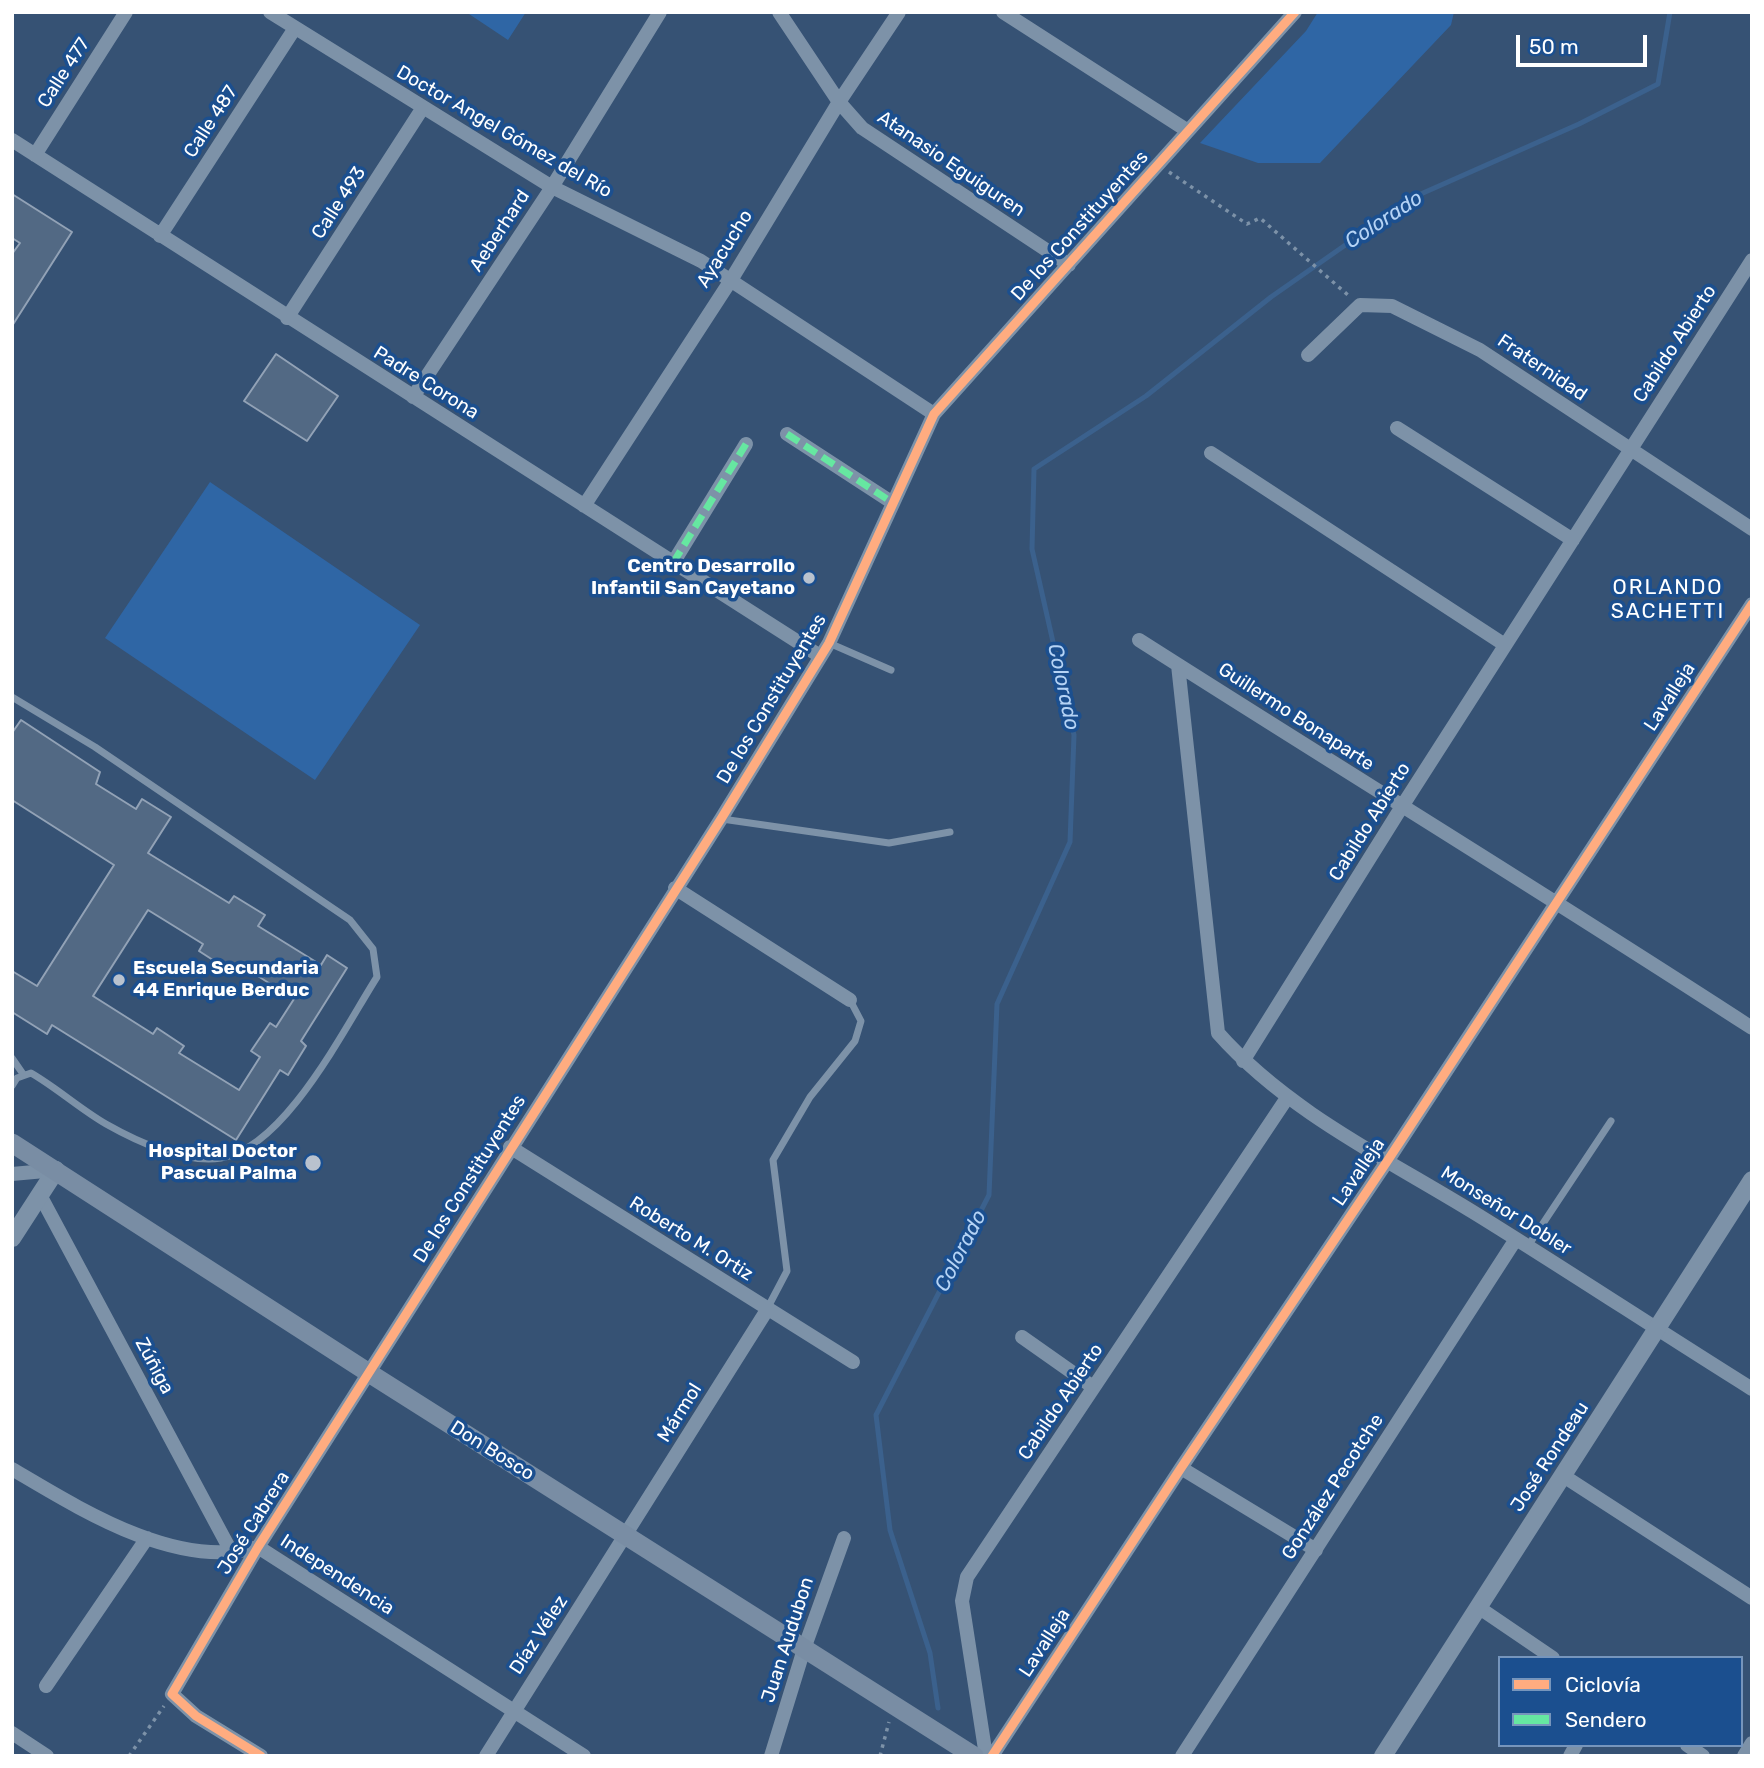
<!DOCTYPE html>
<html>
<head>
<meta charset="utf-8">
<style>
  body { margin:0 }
  #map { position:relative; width:1764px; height:1768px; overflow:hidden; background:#365274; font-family:Rubik,sans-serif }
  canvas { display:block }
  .frame { position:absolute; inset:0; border:14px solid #fff; pointer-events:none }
  .legend { position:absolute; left:1498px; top:1656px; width:245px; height:91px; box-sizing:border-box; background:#1b4f8f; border:2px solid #7695bc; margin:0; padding:9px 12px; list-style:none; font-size:21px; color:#fff }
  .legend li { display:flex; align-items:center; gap:14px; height:35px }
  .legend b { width:35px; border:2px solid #7695bc }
  .scale { position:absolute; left:1516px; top:35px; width:131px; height:32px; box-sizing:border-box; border:4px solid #fff; border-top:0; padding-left:9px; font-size:21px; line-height:24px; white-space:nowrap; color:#fff; -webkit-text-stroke:5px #1b4f8f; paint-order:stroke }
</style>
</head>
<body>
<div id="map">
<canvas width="1764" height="1768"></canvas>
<div class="frame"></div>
<ul class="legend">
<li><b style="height:9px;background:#ffac80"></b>Ciclovía</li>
<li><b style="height:9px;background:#66e7a1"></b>Sendero</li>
</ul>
<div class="scale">50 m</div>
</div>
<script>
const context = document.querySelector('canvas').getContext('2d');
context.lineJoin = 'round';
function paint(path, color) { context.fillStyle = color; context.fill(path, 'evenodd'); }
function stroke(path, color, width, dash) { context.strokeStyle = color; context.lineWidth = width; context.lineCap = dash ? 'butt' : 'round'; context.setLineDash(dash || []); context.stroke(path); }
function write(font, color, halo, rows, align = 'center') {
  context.font = font + ' Rubik,sans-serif'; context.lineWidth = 7; context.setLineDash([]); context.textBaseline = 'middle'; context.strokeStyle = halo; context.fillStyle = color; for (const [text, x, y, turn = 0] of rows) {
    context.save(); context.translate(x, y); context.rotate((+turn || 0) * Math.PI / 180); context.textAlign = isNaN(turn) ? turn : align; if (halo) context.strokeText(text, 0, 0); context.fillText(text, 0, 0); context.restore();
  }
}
const green = new Path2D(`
  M466 12H526L508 40Z
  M1318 12H1454L1451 25 1320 163H1258L1200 143 1306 31Z
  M210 482 420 625 315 780 105 638Z`);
const stream = new Path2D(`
  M938 1708 930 1653 890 1530 876 1415 989 1195 997 1004 1070 842 1074 735 1032 549 1034 469 1146 396 1271 297 1414 197 1579 124 1658 84 1670 12`);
const building = new Path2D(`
  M12 194 72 232 12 326V254L20 243 12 238Z
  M276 354 338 396 307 441 244 401Z
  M21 720 100 772 96 784 136 809 142 799 171 817 148 853 229 903 234 896 265 915 258 926 321 965 327 955 347 968 301 1041 306 1046 288 1075 280 1070 236 1140 52 1025 47 1034 12 1012V971L37 986 114 865 12 800V733ZM148 910 203 944 199 951 233 973 239 964 294 999 276 1027 270 1023 251 1051 260 1057 239 1090 179 1053 184 1046 157 1028 153 1034 93 996Z`);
const path = new Path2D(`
  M1169 172 1247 224 1260 218 1349 296
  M129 1756 164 1706
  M880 1756 889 1722`);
const service = new Path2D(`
  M829 643 891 670
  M12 697 95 747 350 920 373 949 377 977C345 1027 285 1148 221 1158 185 1164 136 1141 106 1124 80 1109 57 1088 31 1073L17 1078 12 1086
  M722 819 889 843 950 832
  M12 1058 23 1074
  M1528 1246 1611 1121
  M767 1309 787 1271 773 1160 810 1097 855 1041 861 1021 850 1000`);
const minor = new Path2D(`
  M270 12 552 187 701 261 934 414
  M779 12 839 102 862 128 1069 265
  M1003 12 1188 131
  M12 140 820 656
  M35 155 126 12
  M160 236 295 28
  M287 318 422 109
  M1308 355 1360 305 1392 306 1480 350 1752 529
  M413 397 552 187 660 12
  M1397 428 1573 540
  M787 434 893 503
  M1211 453 1505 645
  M584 506 731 280 839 102 899 12
  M673 563 746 444
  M1139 640C1343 770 1549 896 1752 1028
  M1178 665 1218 1033C1287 1111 1385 1158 1473 1212 1567 1270 1659 1331 1752 1389
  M675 888 850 1000
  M1243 1061 1401 808 1752 260
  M510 1147 853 1362
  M12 1174 56 1170
  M40 1195 233 1555
  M1022 1337 1093 1387
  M1181 1468 1316 1550
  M12 1469C80 1509 177 1571 258 1547L584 1756
  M1562 1475 1752 1598
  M1478 1607 1553 1658
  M46 1686 147 1538
  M12 1733 47 1756
  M1687 1745 1703 1756
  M261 1756 196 1716 172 1694 258 1547 721 819 829 643 934 414 1295 12
  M486 1756 767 1310
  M771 1756 804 1649 844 1538
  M986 1756 962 1601 967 1577 1287 1098
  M992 1756 1181 1468 1388 1160 1752 604
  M1182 1756 1516 1239
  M1570 1756 1576 1745
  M1744 1756 1752 1743`);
const tertiary = new Path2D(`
  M12 1238 56 1170
  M1383 1756 1752 1180`);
const secondary = new Path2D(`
  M12 1143 369 1373 974 1756`);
const quiet = new Path2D(`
  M787 434 893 503
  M673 563 746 444`);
const cycleway = new Path2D(`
  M261 1756 196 1716 172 1694 258 1547 721 819 829 643 934 414 1295 12
  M992 1756 1181 1468 1388 1160 1752 604`);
const markers = [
  [809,578,7,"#b9c2ce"],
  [119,980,7,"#b9c2ce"],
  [313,1163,9,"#b9c2ce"]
];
const streetNames = [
  ["Calle 477",64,73,-57],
  ["Calle 487",211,122,-57],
  ["Doctor Angel Gómez del Río",504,132,30],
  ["Atanasio Eguiguren",951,164,34],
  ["Calle 493",339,203,-57],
  ["De los Constituyentes",1080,226,-48],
  ["Aeberhard",500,231,-57],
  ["Ayacucho",725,249,-58],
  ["Cabildo Abierto",1675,344,-57],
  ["Fraternidad",1542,368,34],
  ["Padre Corona",426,383,32],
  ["Lavalleja",1670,697,-57],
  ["De los Constituyentes",772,699,-59],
  ["Guillermo Bonaparte",1296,717,33],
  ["Cabildo Abierto",1370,822,-58],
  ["Lavalleja",1359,1172,-56],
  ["De los Constituyentes",470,1179,-58],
  ["Monseñor Dobler",1506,1211,32],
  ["Roberto M. Ortiz",691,1239,32],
  ["Zúñiga",154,1366,62],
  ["Cabildo Abierto",1061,1402,-56],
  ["Mármol",680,1413,-58],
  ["Don Bosco",492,1451,32],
  ["José Rondeau",1550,1457,-57],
  ["González Pecotche",1333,1487,-57],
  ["José Cabrera",254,1523,-58],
  ["Independencia",337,1575,33],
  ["Díaz Vélez",539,1635,-57],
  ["Juan Audubon",788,1640,-72],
  ["Lavalleja",1045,1643,-57]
];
const poiNames = [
  ["Centro Desarrollo",795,567],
  ["Infantil San Cayetano",795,589],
  ["Escuela Secundaria",133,969,"left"],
  ["44 Enrique Berduc",133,991,"left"],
  ["Hospital Doctor",297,1152],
  ["Pascual Palma",297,1174]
];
const waterNames = [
  ["Colorado",1384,220,-33],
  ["Colorado",1063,687,78],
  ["Colorado",961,1251,-63]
];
const neighbourhoodNames = [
  ["ORLANDO",1668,588],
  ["SACHETTI",1668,612]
];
paint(green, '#2f66a5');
stroke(stream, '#3b618d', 5);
paint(building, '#526984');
stroke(building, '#92a2b6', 2);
stroke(path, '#7d92a8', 3.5, [3.5, 5]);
stroke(service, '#7d92a8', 7);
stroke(minor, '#7d92a8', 14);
stroke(tertiary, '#7d92a8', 18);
stroke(secondary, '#798da4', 19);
stroke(quiet, '#66e7a1', 7, [14, 7]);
stroke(cycleway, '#ffac80', 9);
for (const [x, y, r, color] of markers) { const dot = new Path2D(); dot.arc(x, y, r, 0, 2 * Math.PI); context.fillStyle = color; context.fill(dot); stroke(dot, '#1b4f8f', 2.5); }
write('19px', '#fff', '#1b4f8f', streetNames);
write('bold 19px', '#fff', '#1b4f8f', poiNames, 'right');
write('italic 21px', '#b5d3f5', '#1b4f8f', waterNames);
context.letterSpacing = '2px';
write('21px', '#fff', '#1b4f8f', neighbourhoodNames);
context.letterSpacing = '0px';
</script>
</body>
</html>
